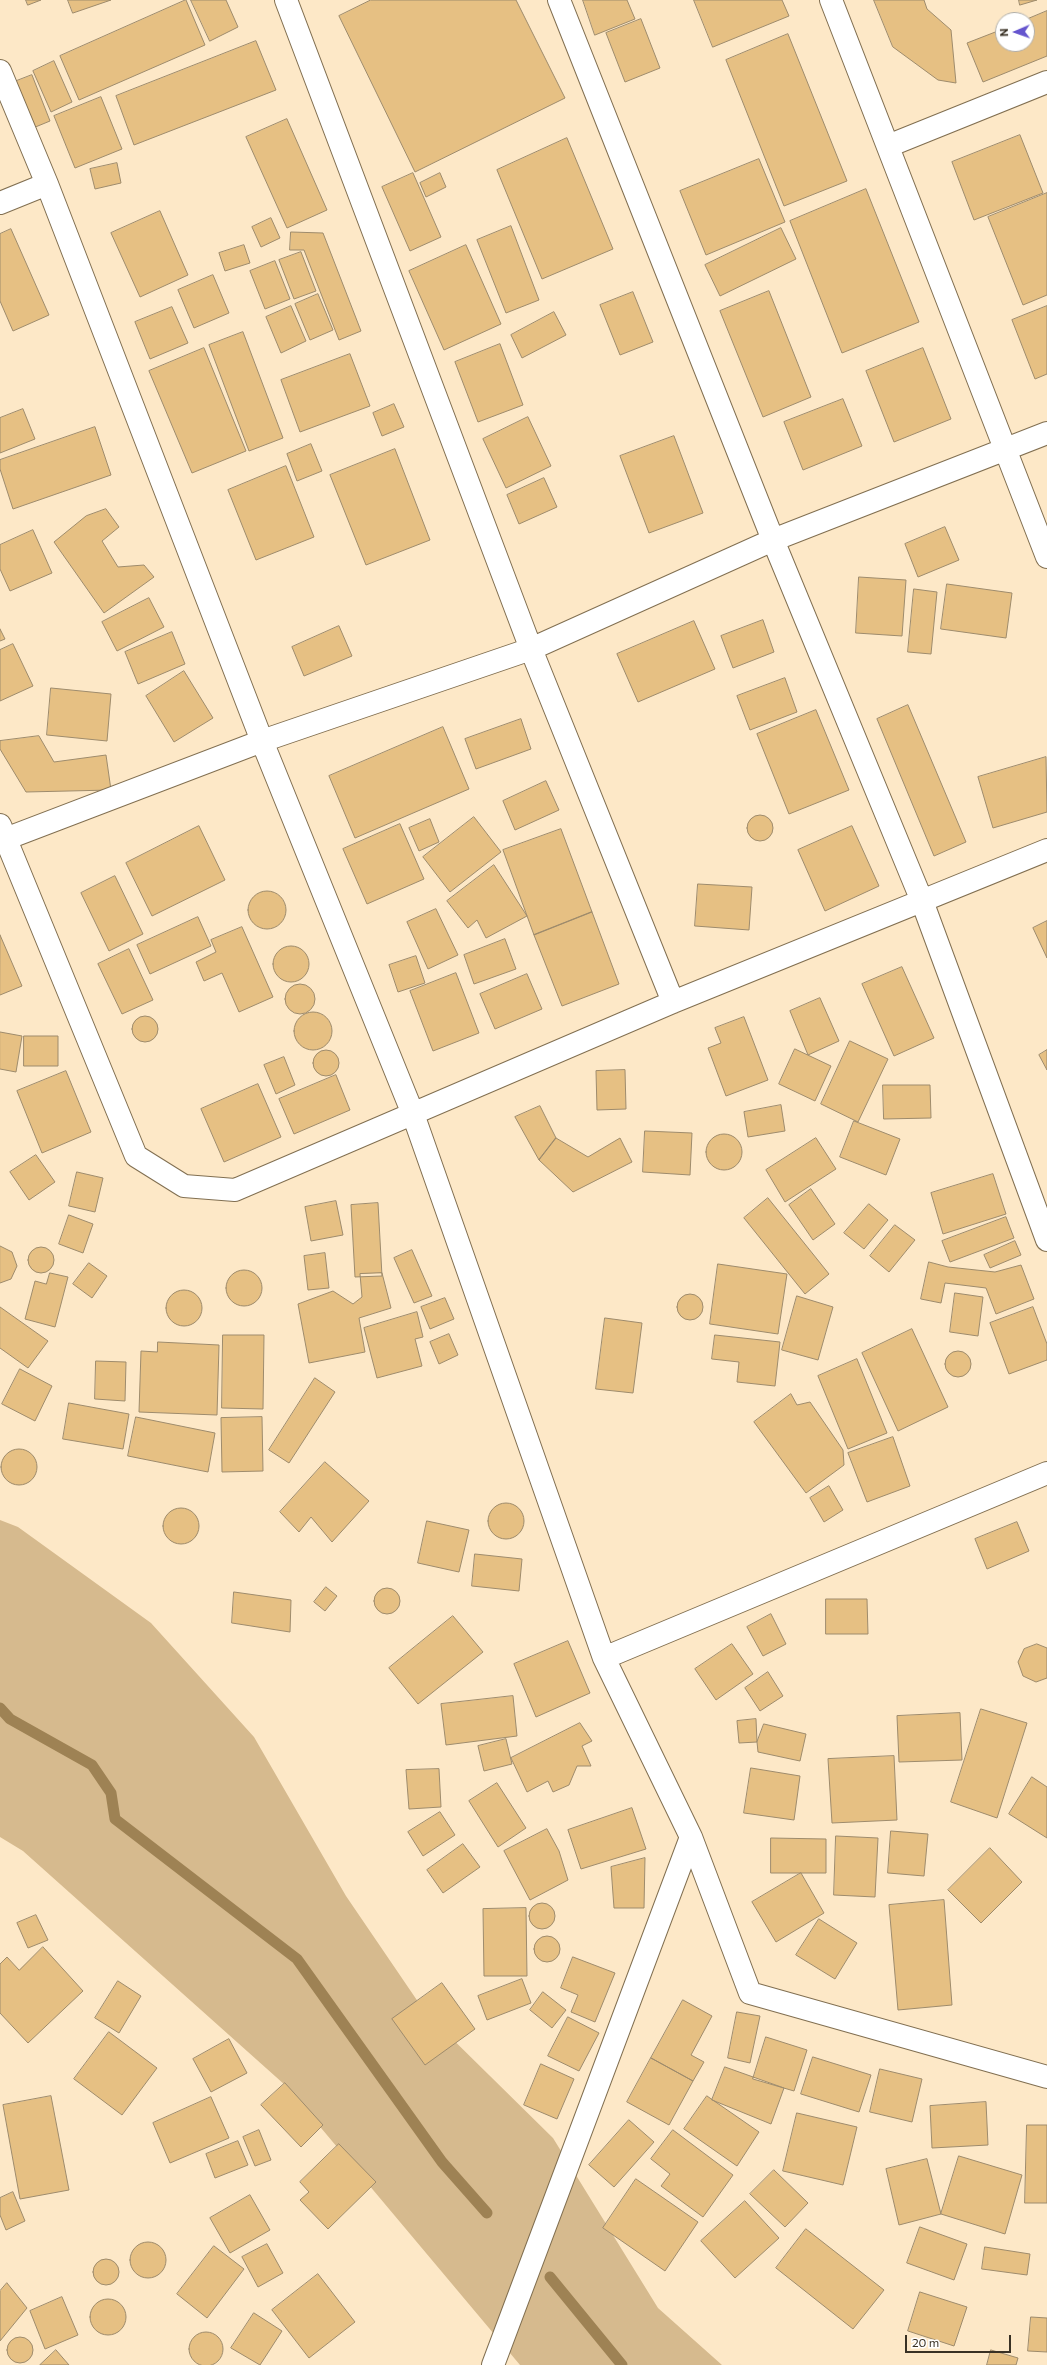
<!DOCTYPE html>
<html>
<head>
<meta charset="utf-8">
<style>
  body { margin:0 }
  #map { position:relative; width:1047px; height:2365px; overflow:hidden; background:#fde8c7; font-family:Commissioner,sans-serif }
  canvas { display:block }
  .north { position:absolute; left:995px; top:12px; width:40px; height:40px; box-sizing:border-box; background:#fff; border:1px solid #b0ada7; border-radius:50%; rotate:268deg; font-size:11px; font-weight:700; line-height:16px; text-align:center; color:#393124 }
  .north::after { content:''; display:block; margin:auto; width:14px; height:18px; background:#6555ce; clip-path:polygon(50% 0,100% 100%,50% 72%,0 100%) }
  .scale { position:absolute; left:905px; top:2335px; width:106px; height:18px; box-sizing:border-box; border:2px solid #393124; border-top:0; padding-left:5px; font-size:12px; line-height:14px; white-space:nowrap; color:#393124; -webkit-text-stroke:3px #fff; paint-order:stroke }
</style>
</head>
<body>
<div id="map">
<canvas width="1047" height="2365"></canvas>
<div class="north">N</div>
<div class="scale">20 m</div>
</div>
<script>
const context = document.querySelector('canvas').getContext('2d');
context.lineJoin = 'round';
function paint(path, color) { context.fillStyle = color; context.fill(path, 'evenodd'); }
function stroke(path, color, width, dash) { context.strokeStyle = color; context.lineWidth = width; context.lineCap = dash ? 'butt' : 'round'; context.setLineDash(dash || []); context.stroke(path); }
const green = new Path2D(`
  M0 1520 18 1527 151 1623 254 1737 346 1896 425 2012 553 2138 658 2308 722 2365H520L285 2085 23 1851 0 1837Z`);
const stream = new Path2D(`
  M0 1708 10 1719 92 1765 111 1793 115 1819 297 1959 442 2162 487 2213
  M550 2277 622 2365`);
const building = new Path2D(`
  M26 0H41L28 5Z
  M68 0H111L73 13Z
  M186 0 205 45 79 100 60 56Z
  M191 0H226L238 27 210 41Z
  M371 0H516L565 98 415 172 339 16Z
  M583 0H627L635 19 595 35Z
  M694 0H782L789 16 713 47Z
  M874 0H924L927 9 951 30 956 83 938 80 893 47Z
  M1019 0H1037L1020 5Z
  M1047 11V56L983 82 967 43 1003 29V44H1027V20H1025Z
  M641 19 660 68 625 82 606 33Z
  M788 34 847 181 784 206 726 60Z
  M256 41 276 90 134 145 116 96Z
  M54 61 72 102 51 112 33 71Z
  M32 75 50 121 33 128 14 82Z
  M101 97 122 149 75 168 54 116Z
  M287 119 327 210 287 228 246 137Z
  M1020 135 1043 193 974 220 952 162Z
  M567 138 613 249 542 279 497 170Z
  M759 159 785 222 706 255 680 191Z
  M117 163 121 183 95 189 90 169Z
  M413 173 441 237 410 251 382 187Z
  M440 173 446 187 426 197 420 183Z
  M866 189 919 322 842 353 790 221Z
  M1047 193V295L1023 305 988 217Z
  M160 211 188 275 140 297 111 233Z
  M271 218 280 238 261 247 252 227Z
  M511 226 539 300 506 313 477 240Z
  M781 228 796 259 720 296 705 265Z
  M11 229 49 315 13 331 0 301V234Z
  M291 232 323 233 361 331 339 340 304 250H290Z
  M244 245 250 263 225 271 219 253Z
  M466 245 501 324 444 350 409 271Z
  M301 252 316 291 294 299 279 260Z
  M275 261 290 299 265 309 250 271Z
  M213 275 229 313 194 328 178 290Z
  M769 291 811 397 763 417 720 311Z
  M633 292 653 342 620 355 600 305Z
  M318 294 333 330 310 340 295 304Z
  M291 306 306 341 281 353 266 317Z
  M1047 306V374L1035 379 1012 320Z
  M172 307 188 343 150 359 135 322Z
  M554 312 566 335 522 358 511 335Z
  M243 332 283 438 249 451 209 345Z
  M500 344 523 405 478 422 455 362Z
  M204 348 246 451 192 473 149 371Z
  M923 348 951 419 894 442 866 371Z
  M350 354 370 406 300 432 281 380Z
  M843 399 862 446 803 470 784 422Z
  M394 404 404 427 382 436 373 413Z
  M23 409 35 439 0 453V418Z
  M528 417 551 466 506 488 483 439Z
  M95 427 111 475 13 509 0 469V460Z
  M674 436 703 513 649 533 620 456Z
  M311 444 322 471 297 481 287 454Z
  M395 449 430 540 366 565 330 475Z
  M286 466 314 537 256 560 228 490Z
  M544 478 557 507 519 524 507 495Z
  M106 509 119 527 102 541 118 567 144 565 154 577 104 613 54 542 86 516Z
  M945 527 959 560 918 577 905 544Z
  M33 530 52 573 10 591 0 569V545Z
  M859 577 906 580 902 636 856 633Z
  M947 584 1012 593 1006 638 941 629Z
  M914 589 937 592 931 654 908 652Z
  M149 598 164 627 117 651 102 622Z
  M763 620 774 652 733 668 721 636Z
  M694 621 715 669 638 702 617 654Z
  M339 626 352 656 304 676 292 647Z
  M0 629 5 639 0 641Z
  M172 632 185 664 138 684 125 652Z
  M13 644 33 686 0 701V650Z
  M184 671 213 718 174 742 146 696Z
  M785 678 797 712 750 730 737 696Z
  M51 688 111 694 107 741 47 735Z
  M908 705 966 842 934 856 877 719Z
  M816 710 849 790 789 814 757 734Z
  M521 719 531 749 476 769 465 739Z
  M443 727 469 789 355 838 329 776Z
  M39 736 54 762 106 755 111 790 26 792 0 749V741Z
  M1046 757 1047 812 993 828 978 777Z
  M546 781 559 810 515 830 503 801Z
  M747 828a13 13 0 1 1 26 0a13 13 0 1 1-26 0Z
  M474 817 501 852 450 892 423 857Z
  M430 819 439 842 419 851 409 828Z
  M400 824 424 879 367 904 343 849Z
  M199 826 225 880 152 916 126 863Z
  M852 826 879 886 825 911 798 850Z
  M561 829 592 912 534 935 503 850Z
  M494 865 527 916 486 938 477 920 468 928 447 901Z
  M115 876 143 934 109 951 81 893Z
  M698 884 752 887 749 930 695 926Z
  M248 910a19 19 0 1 1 38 0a19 19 0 1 1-38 0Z
  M436 909 458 955 428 969 407 922Z
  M592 912 619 984 562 1006 534 935Z
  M198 917 211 946 150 974 137 945Z
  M1047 921V958L1033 928Z
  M242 927 273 997 239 1012 222 973 204 981 196 962 216 952 211 940Z
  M0 935 22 986 0 995Z
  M505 939 516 969 474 984 464 955Z
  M273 964a18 18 0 1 1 36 0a18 18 0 1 1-36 0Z
  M129 949 153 1000 122 1014 98 964Z
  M416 956 425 983 398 992 389 965Z
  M902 967 934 1038 894 1056 862 984Z
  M456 973 479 1033 433 1051 410 991Z
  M527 974 542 1009 495 1029 480 994Z
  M285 999a15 15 0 1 1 30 0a15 15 0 1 1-30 0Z
  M820 998 839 1041 808 1055 790 1011Z
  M294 1031a19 19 0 1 1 38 0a19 19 0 1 1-38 0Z
  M132 1029a13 13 0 1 1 26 0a13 13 0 1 1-26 0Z
  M744 1017 768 1080 726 1096 708 1048 721 1043 715 1028Z
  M0 1032 22 1036 16 1072 0 1069Z
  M24 1036H58V1066H24Z
  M850 1041 888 1059 858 1122 821 1104Z
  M795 1049 831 1066 815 1101 779 1084Z
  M313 1063a13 13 0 1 1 26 0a13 13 0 1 1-26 0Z
  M1047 1050V1070L1039 1055Z
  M284 1057 295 1085 276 1094 264 1065Z
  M625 1070 626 1109 597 1110 596 1071Z
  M66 1071 91 1132 42 1153 17 1091Z
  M336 1075 350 1110 294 1134 279 1099Z
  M258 1084 281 1137 224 1162 201 1109Z
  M883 1085H930L931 1118 884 1119Z
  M781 1105 785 1131 748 1137 744 1112Z
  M540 1106 556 1138 539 1160 515 1117Z
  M854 1121 900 1139 886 1175 840 1157Z
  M645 1131 692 1133 690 1175 643 1172Z
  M706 1152a18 18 0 1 1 36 0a18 18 0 1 1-36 0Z
  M556 1138 588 1157 620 1138 632 1162 573 1192 539 1160Z
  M816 1138 836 1169 785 1202 766 1170Z
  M36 1155 55 1182 29 1200 10 1172Z
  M77 1172 103 1178 95 1212 69 1206Z
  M993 1174 1006 1214 943 1234 931 1193Z
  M811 1189 835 1224 813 1240 789 1205Z
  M768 1198 829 1274 805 1294 744 1218Z
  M336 1201 343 1235 311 1241 305 1207Z
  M378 1203 382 1276 355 1277 351 1205Z
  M869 1204 888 1220 864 1249 844 1233Z
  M69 1215 93 1224 83 1253 59 1244Z
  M1006 1217 1014 1238 950 1262 942 1241Z
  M895 1225 915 1240 889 1272 870 1256Z
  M1015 1241 1021 1255 990 1268 984 1255Z
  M0 1246 12 1252 17 1266 11 1279 0 1283Z
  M28 1260a13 13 0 1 1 26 0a13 13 0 1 1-26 0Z
  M412 1250 432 1296 414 1303 394 1258Z
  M325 1253 329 1288 308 1290 304 1256Z
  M929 1262 948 1267 995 1272 1021 1265 1034 1299 996 1314 986 1288 945 1283 941 1303 921 1299Z
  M89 1263 107 1276 92 1298 73 1284Z
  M718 1264 787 1274 778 1334 710 1324Z
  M226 1288a18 18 0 1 1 36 0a18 18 0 1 1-36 0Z
  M50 1273 68 1277 55 1327 25 1319 35 1281 46 1284Z
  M382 1273 391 1308 359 1318 365 1352 309 1363 298 1304 333 1291 353 1304 362 1297 360 1274Z
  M166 1308a18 18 0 1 1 36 0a18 18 0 1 1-36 0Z
  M955 1293 983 1297 978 1336 950 1332Z
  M677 1307a13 13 0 1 1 26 0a13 13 0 1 1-26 0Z
  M797 1296 833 1307 818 1360 782 1350Z
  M445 1298 454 1319 430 1329 421 1307Z
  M0 1307 48 1341 28 1368 0 1348Z
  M1033 1307 1047 1344V1360L1009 1374 990 1323Z
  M417 1312 423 1337 415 1339 422 1366 377 1378 364 1328Z
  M605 1318 642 1323 633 1393 596 1389Z
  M912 1329 948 1407 898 1431 862 1353Z
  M449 1334 458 1355 439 1364 430 1342Z
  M223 1335H264L263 1409 222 1408Z
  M715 1335 780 1342 775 1386 737 1382 739 1362 712 1359Z
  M158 1342 219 1345 217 1415 139 1412 141 1351 157 1352Z
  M945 1364a13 13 0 1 1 26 0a13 13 0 1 1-26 0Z
  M857 1359 887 1433 848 1449 818 1376Z
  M96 1361 126 1362 125 1401 95 1399Z
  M20 1369 52 1386 35 1421 2 1404Z
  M315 1378 335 1392 289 1463 269 1450Z
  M791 1394 797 1405 810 1402 843 1450 844 1465 806 1493 754 1422Z
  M69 1403 129 1414 123 1449 63 1439Z
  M136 1417 215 1433 208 1472 128 1456Z
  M262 1417 263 1471 222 1472 221 1418Z
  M893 1437 910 1486 867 1502 848 1453Z
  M1 1467a18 18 0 1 1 36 0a18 18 0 1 1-36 0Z
  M325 1462 369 1501 332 1542 311 1517 299 1532 280 1512Z
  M829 1486 843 1510 824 1522 810 1498Z
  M488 1521a18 18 0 1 1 36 0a18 18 0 1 1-36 0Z
  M163 1526a18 18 0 1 1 36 0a18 18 0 1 1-36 0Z
  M427 1521 469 1530 459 1572 418 1563Z
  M1017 1522 1029 1551 987 1569 975 1539Z
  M475 1554 522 1559 519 1591 472 1586Z
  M326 1587 337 1596 325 1611 314 1602Z
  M374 1601a13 13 0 1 1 26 0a13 13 0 1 1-26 0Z
  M234 1592 291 1600 290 1632 232 1623Z
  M826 1599H867L868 1634H826Z
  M771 1614 786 1644 763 1656 747 1627Z
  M453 1616 483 1652 418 1704 389 1668Z
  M568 1641 590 1693 536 1717 514 1664Z
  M732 1644 753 1674 716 1700 695 1669Z
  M1037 1644 1047 1648V1678L1036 1682 1023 1676 1018 1662 1024 1649Z
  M768 1672 783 1696 760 1711 745 1688Z
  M513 1696 517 1736 446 1745 441 1704Z
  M981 1709 1027 1723 997 1818 951 1802Z
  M960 1713 962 1760 899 1762 897 1716Z
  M756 1719 757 1742 739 1743 737 1721Z
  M580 1723 592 1741 582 1746 591 1766H577L569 1785 553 1792 548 1781 527 1792 511 1758Z
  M764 1724 806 1734 800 1761 758 1752 757 1742Z
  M506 1739 512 1764 484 1771 478 1746Z
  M894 1756 897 1820 832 1823 828 1759Z
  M751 1768 800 1776 794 1820 744 1813Z
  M439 1769 441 1807 409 1809 406 1770Z
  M1032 1777 1047 1787V1838L1009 1814Z
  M497 1783 526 1828 498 1847 469 1801Z
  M632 1808 646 1849 581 1869 568 1830Z
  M440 1812 455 1835 423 1856 408 1832Z
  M547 1829 559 1851 568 1880 530 1900 504 1851Z
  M891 1831 928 1834 924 1876 888 1873Z
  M836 1836 878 1838 875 1897 834 1895Z
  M771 1838 826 1839V1873H771Z
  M463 1844 480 1867 443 1893 427 1870Z
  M990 1848 1022 1882 981 1923 948 1890Z
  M645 1858 644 1908H614L611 1867Z
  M801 1873 824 1913 776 1942 752 1902Z
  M944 1900 952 2005 898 2010 889 1905Z
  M529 1916a13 13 0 1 1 26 0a13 13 0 1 1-26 0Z
  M526 1908 527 1976H484L483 1909Z
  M36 1915 48 1940 28 1948 17 1923Z
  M819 1919 857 1943 835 1979 796 1955Z
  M534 1949a13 13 0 1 1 26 0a13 13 0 1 1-26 0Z
  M43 1947 83 1991 28 2043 0 2013V1964L7 1957 19 1970Z
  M573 1957 615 1973 595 2022 571 2012 578 1995 561 1988Z
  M522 1979 531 2003 487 2020 478 1996Z
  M118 1981 141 1996 119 2033 95 2018Z
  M442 1983 475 2029 425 2065 392 2019Z
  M543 1992 566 2010 552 2028 530 2010Z
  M683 2000 712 2016 691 2055 704 2062 693 2081 651 2058Z
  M737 2012 760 2016 750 2063 728 2058Z
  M568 2017 599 2033 579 2071 548 2056Z
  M109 2032 157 2068 122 2115 74 2079Z
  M766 2037 807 2050 794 2091 753 2079Z
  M229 2039 247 2073 211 2092 193 2059Z
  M813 2057 871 2075 859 2112 801 2094Z
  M651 2058 693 2081 669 2125 627 2102Z
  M541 2064 574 2079 557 2119 524 2105Z
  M725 2067 784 2088 771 2124 712 2100Z
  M880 2069 922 2079 912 2122 870 2112Z
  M285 2083 323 2125 301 2147 261 2105Z
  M51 2096 69 2190 20 2199 3 2105Z
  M707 2096 759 2132 737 2166 684 2129Z
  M211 2097 229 2138 170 2163 153 2123Z
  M986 2102 988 2145 932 2148 930 2106Z
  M797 2113 857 2127 843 2185 783 2171Z
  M629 2120 654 2142 614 2187 589 2165Z
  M1027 2125H1047V2203H1025Z
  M259 2130 271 2160 255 2166 243 2137Z
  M673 2130 733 2175 703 2217 661 2186 670 2174 651 2159Z
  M238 2141 248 2165 215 2178 206 2154Z
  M339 2144 376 2182 328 2229 300 2200 309 2192 300 2182Z
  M959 2156 1022 2175 1005 2234 941 2214Z
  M927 2159 941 2214 899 2225 886 2169Z
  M774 2170 808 2203 785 2227 750 2194Z
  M636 2179 698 2222 665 2271 603 2228Z
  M13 2192 25 2221 6 2230 0 2215V2198Z
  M250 2195 270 2230 230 2253 210 2218Z
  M745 2201 779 2238 735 2278 701 2241Z
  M920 2227 967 2244 954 2280 907 2263Z
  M806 2229 884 2290 853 2329 776 2268Z
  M130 2260a18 18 0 1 1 36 0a18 18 0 1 1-36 0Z
  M267 2244 283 2273 258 2287 242 2257Z
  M214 2246 244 2269 207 2318 177 2294Z
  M985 2247 1030 2254 1027 2275 982 2269Z
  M93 2272a13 13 0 1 1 26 0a13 13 0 1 1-26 0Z
  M318 2274 355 2322 309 2358 272 2310Z
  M7 2283 27 2308 0 2341V2291Z
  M920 2292 967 2307 954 2346 908 2331Z
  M62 2297 78 2335 45 2349 30 2311Z
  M90 2317a18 18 0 1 1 36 0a18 18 0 1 1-36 0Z
  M254 2313 282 2331 260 2365 231 2348Z
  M1031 2317 1047 2318V2352L1028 2351Z
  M189 2349a17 17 0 1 1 34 0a17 17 0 1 1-34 0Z
  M7 2350a13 13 0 1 1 26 0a13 13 0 1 1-26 0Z
  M56 2350 69 2365H40Z
  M991 2350 1018 2358 1016 2365H987Z`);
const minor = new Path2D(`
  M286 0 531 649 673 1002
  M559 0 773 540 922 901 1047 1240
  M831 0 1047 557
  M0 71 47 184 262 741 413 1114 604 1658 691 1837 493 2365
  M888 146 1047 82
  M0 203 47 184
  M0 825 136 1156 184 1186 235 1190 673 1002 1047 850
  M0 841 262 741 531 649 773 540 1047 433
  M604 1658 1047 1473
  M691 1837 750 1993 1047 2077`);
paint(green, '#d6ba8e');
stroke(stream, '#9e8254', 11);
paint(building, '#e6c083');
stroke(building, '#9e8b6c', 1);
stroke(minor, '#816f51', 24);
stroke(minor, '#fff', 22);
</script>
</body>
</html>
